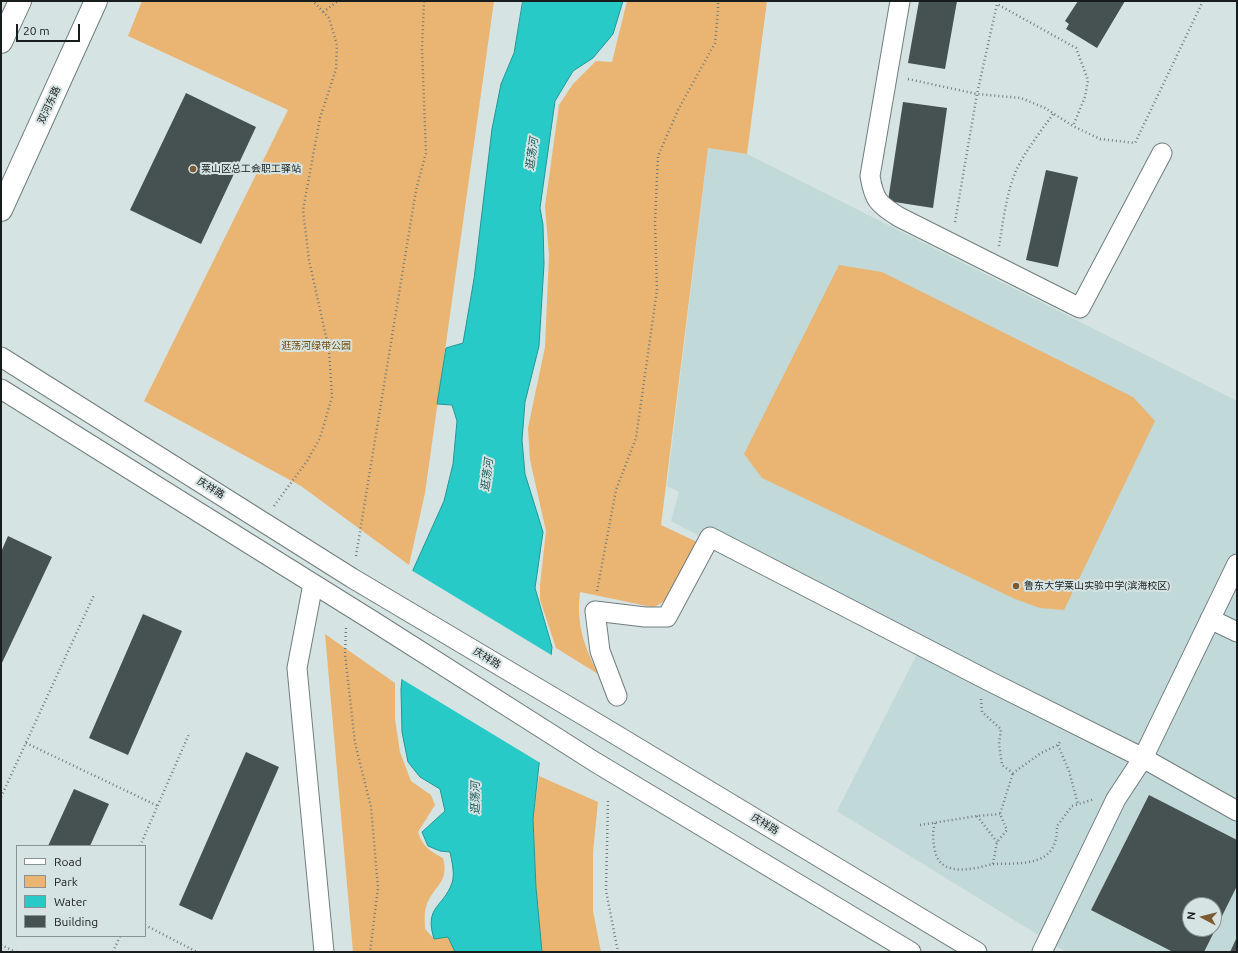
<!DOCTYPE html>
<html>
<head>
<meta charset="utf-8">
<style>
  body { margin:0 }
  #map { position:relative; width:1238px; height:953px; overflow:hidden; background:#d5e3e2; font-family:Ubuntu,sans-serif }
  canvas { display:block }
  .frame { position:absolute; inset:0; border:2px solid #171c1c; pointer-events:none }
  .legend { position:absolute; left:16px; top:845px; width:130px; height:92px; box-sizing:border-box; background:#d5e3e2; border:1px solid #899393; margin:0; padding:5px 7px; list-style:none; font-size:12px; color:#171c1c }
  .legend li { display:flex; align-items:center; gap:8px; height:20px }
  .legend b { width:20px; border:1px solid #899393 }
  .north { position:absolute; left:1182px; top:897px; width:40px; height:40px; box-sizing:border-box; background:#d5e3e2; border:1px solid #899393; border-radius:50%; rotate:277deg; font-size:11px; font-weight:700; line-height:16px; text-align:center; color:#171c1c }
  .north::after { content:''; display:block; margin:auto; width:14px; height:18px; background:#7b5a31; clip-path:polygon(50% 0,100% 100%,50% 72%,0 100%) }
  .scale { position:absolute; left:16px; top:24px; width:64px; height:18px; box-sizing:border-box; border:2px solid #171c1c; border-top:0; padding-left:5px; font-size:12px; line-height:14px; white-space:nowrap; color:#171c1c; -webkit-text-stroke:3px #d5e3e2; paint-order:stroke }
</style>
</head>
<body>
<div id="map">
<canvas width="1238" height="953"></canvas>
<div class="frame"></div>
<ul class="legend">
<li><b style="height:5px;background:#fff"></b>Road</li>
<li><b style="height:11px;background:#eab572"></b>Park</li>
<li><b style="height:11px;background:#28cac7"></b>Water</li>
<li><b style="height:11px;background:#455251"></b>Building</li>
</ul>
<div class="north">N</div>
<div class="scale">20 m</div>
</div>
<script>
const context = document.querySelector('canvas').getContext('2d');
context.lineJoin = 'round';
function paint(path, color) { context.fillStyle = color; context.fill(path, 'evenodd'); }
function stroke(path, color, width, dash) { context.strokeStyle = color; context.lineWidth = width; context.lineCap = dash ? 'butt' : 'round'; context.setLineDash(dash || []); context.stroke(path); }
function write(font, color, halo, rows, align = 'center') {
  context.font = font + ' Ubuntu,"Noto Sans SC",sans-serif'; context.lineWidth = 4; context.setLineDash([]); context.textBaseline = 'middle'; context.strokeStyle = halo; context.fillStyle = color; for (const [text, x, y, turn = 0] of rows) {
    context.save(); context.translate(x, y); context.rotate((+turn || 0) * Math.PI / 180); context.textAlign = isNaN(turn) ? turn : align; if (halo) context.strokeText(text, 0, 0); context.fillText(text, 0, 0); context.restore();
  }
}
const built = new Path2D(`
  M708 148 747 154 1237 401V952H1066L837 811 918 652 671 521 679 492 667 486ZM1190 905H1214V929H1190Z`);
const green = new Path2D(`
  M142 1H494L425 493 409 565 301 486 144 401 288 110 128 36Z
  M627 1H767L747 154 708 148 661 525 697 542C688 560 674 604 652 607L580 592C576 625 584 645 598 674L556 648 540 600V585L546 531 530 460 528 428 545 347 549 255 545 206 559 105 573 84 596 61 612 62Z
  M839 265 882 272 1133 397 1155 421 1064 610 1040 608 1015 599 762 478 744 454Z
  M325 634 395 683V719L400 752 411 781 431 795 435 805 418 832C422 846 430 851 443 858 450 884 432 886 426 907 424 913 425 922 425 929L434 939 448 937 455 952H353Z
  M539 776 598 802 593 852V911L601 952H542L536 888 533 819Z`);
const water = new Path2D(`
  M523 1H623L613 34 593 58 573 71 555 101 540 208 543 225 544 264 539 346 525 402 522 440 525 474 543 532 535 588 552 647 533 819 536 888 542 952H455L448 937 434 939C424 906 443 908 452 883 455 874 452 862 450 852L440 851 428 846 422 832 445 811 440 789 420 777 408 762 402 732 401 689 413 570 444 501 453 464 457 421 452 405 437 404 446 348 463 343 474 279 492 129 501 84 514 53Z`);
const pier = new Path2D(`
  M411 570 553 656 542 764 400 678Z`);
const building = new Path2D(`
  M919 1H957L945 69 908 63Z
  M1078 1H1125L1097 48 1066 29 1069 24 1065 21Z
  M186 93 256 127 201 244 130 210Z
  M903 102 947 108 933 208 888 201Z
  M1046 170 1078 177 1058 267 1026 260Z
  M8 536 52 557 1 665V552Z
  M143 614 182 631 128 755 89 738Z
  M246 752 279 767 212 920 179 905Z
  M74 789 109 804 90 846H48Z
  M1149 795 1237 840V886L1204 952H1173L1091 910ZM1190 905H1214V929H1190Z
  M1237 937V952H1230Z`);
const path = new Path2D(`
  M323 12 338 1
  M908 79 977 94 1021 98 1045 108 1073 126 1100 139 1135 143 1203 1
  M955 222 977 94 997 4 1076 48 1088 80 1085 97 1073 126
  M999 246C1003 222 1006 196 1015 173 1024 152 1040 133 1053 114
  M274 506 307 461 320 438 332 397 329 350 309 260 303 210 320 118 336 69 337 45 329 18 313 1
  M356 556 416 190 426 153 422 49 424 1
  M597 591 616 490 636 438 657 290 655 222 658 156 679 108 715 43 718 11V1
  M346 628 345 654 355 743 371 807 378 888 370 952
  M981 699 982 712 1001 729 999 744 1002 765 1013 773 1041 753 1058 745 1061 740
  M26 743 158 806
  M1058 745 1069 771 1078 804
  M1 797 94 595
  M608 801 606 891 618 952
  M977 816 997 842
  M935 823C932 833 933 841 935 851 941 878 973 869 993 864L997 842 1007 830 1000 814 1013 773
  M920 825 977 816 1000 814
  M140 846 189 734
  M993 864C1024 863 1058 867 1057 826L1072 806 1095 799
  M145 925 197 952
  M1 945 16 952
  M113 952 120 936`);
const minor = new Path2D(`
  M900 1 870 176C874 200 878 204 899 217L1080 308 1162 153
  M1 357 352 578 593 721 977 952
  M1 389 373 621 595 762 911 952
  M313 584 297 668 324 952
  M1210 619 1237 632
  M617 696 600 651 595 611 645 617H667L710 537 987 680 1143 758 1237 811
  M1042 952 1116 799 1143 758 1237 564`);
const tertiary = new Path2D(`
  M1 42 20 1
  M1 210 96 1`);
const markers = [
  [193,169,4,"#7b5a31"],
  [1016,586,4,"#7b5a31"]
];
const streetNames = [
  ["双河东路",49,105,-65],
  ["庆祥路",211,488,32],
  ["庆祥路",487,658,31],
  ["庆祥路",765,824,31]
];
const poiNames = [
  ["莱山区总工会职工驿站",201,169],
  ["鲁东大学莱山实验中学(滨海校区)",1024,586]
];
const parkNames = [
  ["逛荡河绿带公园",316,346]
];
const waterNames = [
  ["逛荡河",532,154,-82],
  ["逛荡河",487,475,-83],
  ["逛荡河",475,798,-90]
];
paint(built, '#c1d9d8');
paint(green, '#eab572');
paint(water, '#28cac7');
stroke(water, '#239694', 1);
paint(pier, '#d5e3e2');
paint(building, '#455251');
stroke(minor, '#707d7d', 21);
stroke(tertiary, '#707d7d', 24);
stroke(path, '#727c7b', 2.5, [1, 3]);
stroke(minor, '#fff', 19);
stroke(tertiary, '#fff', 22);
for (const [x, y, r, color] of markers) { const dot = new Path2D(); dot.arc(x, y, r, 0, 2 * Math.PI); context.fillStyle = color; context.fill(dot); stroke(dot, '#d5e3e2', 1.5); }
write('10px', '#171c1c', '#d5e3e2', streetNames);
write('10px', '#171c1c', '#d5e3e2', poiNames, 'left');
write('10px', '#744b09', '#d5e3e2', parkNames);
write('italic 11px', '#1a5856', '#d5e3e2', waterNames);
</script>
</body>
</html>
